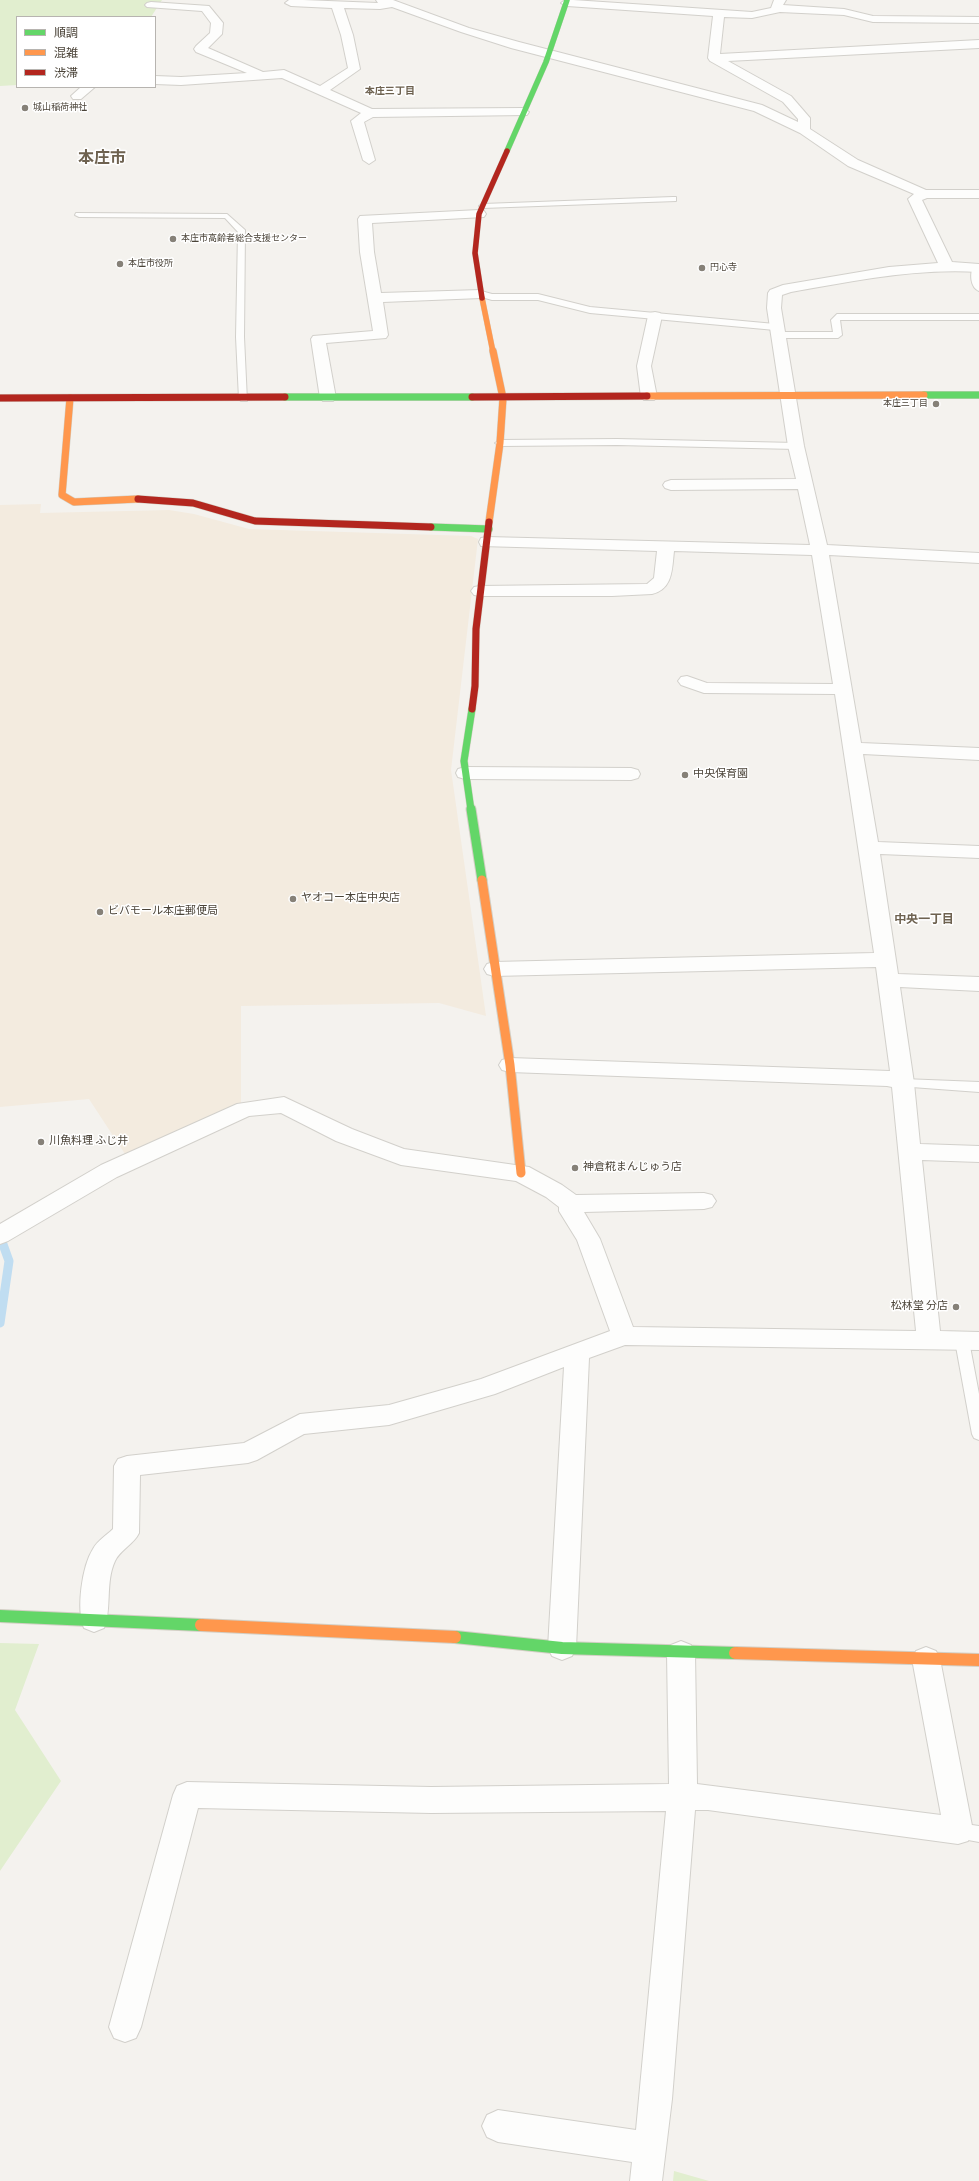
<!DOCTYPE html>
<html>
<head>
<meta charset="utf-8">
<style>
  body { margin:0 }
  #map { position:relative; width:979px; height:2181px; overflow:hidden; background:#f4f2ee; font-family:"Source Sans 3","Noto Sans JP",sans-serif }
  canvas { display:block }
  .legend { position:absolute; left:16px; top:16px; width:140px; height:72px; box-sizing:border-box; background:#fff; border:1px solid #b7b4b0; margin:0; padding:5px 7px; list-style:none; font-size:12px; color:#4b4439 }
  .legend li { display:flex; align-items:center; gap:8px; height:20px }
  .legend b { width:20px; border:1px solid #b7b4b0 }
</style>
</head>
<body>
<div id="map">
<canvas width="979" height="2181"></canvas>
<ul class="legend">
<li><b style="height:5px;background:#63d668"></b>順調</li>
<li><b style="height:5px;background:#ff974d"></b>混雑</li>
<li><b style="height:5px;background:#b3261e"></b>渋滞</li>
</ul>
</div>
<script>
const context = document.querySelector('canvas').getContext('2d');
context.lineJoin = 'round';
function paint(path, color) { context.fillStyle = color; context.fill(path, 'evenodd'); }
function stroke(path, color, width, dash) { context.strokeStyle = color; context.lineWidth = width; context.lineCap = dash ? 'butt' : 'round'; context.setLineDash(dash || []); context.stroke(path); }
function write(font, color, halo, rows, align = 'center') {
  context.font = font + ' "Source Sans 3","Noto Sans JP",sans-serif'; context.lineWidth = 3; context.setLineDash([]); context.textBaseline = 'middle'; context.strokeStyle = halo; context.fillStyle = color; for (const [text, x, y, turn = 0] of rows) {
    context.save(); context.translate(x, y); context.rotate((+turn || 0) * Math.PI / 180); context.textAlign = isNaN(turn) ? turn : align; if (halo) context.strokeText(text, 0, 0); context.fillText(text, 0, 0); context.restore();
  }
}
const commercial = new Path2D(`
  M41 504 40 513 169 510 194 514 249 529 471 536 478 539 451 770 486 1016 439 1003 241 1006V1105L125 1154 89 1099 0 1107V505Z`);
const green = new Path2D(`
  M0 0H162L151 17H17V85L0 86Z
  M0 1643 39 1644 15 1710 61 1781 0 1871Z
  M674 2171 709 2181H673Z`);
const stream = new Path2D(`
  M0 1236 9 1261 0 1323`);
const lane = new Path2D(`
  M673 197H676V201L483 208 479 206 483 204Z
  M76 213 227 214 245 230 244 337 247 401H241L239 399 236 337 238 232 225 218 79 217 75 215Z
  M973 266H979V291C970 287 970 274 973 266Z
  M481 291 492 294H538L590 307 775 324 779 327 775 330 590 313 538 300H492L478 296 477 294Z
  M837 314H979V320H840L842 335 838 338H777L773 335 777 332H833L831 320Z
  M617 439 796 443 801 446 796 449 617 445 500 446 495 443 500 440Z
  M903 1079 979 1082V1092L898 1086 897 1083 898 1080Z
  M962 1335 967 1337 969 1341 979 1394V1440L974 1438 972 1434 955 1341 957 1337Z
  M958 1823 979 1826V1842L952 1837 949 1831 952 1825Z`);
const street = new Path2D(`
  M303 0 378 3 376 0H393L469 28 519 42 762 105 798 122V119L783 102 710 61 708 58 713 16 567 6 561 3 565 0H573L752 12 771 8 774 0H786L783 5 844 9 873 16 979 17V23L873 22 844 15 780 12 752 18 724 17 720 54 979 40V48L728 61 791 96 810 118V129L858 160 926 190H979V198H927L922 200 952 262 979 264V272C915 268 854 281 791 292L782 295 781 308 804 446 827 545 979 553V563L829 555 861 743 979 748V760L863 754 878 842 979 846V858L880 854 898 974 979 977V991L900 987 914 1083 920 1144 979 1146V1162L922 1160 940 1331 979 1332V1350L625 1345 589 1358 576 1648 572 1656 562 1660 552 1656 548 1648 564 1367 495 1394 389 1425 304 1434 257 1460 248 1463 140 1475 139 1533C134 1544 120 1550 115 1561 105 1582 112 1610 104 1628L94 1632 84 1628C76 1610 82 1566 93 1549 97 1541 107 1535 113 1529L114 1466 118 1459 127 1456 244 1443 300 1414 389 1405 481 1379 610 1331 577 1240 559 1211V1207L546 1197 516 1181 401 1165 336 1141 281 1113 249 1116 117 1177 8 1241 0 1244V1224L101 1165 237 1104 284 1097 352 1129 404 1149 529 1167 562 1185 576 1195 704 1193 712 1195 716 1201 712 1207 704 1209 584 1212 600 1239 633 1327 916 1331 892 1087 887 1086 510 1072 502 1070 499 1065 502 1060 510 1058 890 1071 876 967 494 976 487 974 484 969 487 964 494 962 874 953 835 694 704 693 681 685 678 681 681 677 687 676 707 683 833 684 812 555 674 551C672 569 673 589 652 594L612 596H480L474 595 471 591 474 587 480 586 647 584 654 578 657 551 481 546 479 542 481 538 487 537 810 545 798 489 671 490 665 488 663 485 665 482 671 480 796 479 788 446 767 308 768 293 770 290 783 285 889 267 938 263 908 199 914 194 848 166 800 133 754 111 511 48 461 32 392 7 380 9 344 8 353 35 360 69 330 90 372 109 523 108 529 112 527 115 373 117 364 122 375 160 369 164 363 160 351 121 361 113 282 78 181 85 155 84V76L181 77 247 73 196 52 194 49 196 46 210 33 211 23 202 11 147 7 145 5 147 3 151 2 209 6 223 23 222 34 208 48 263 72 284 70 320 86 348 68 341 35 332 8 291 6 285 3 289 0Z
  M81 87H95L81 99H73L71 96Z
  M479 210 484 211 486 214 484 217 372 223 374 252 381 293 481 290 488 294 481 298 383 302 388 335 386 338 326 343 336 398 333 401H323L320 398 311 339 313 336 373 331 360 252 358 219 360 216Z
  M655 312 660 313 662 316 651 366 657 397 654 400H644L641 397 637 366 648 316 650 313Z
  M465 767 631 768 638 770 640 774 638 778 631 780 465 779 458 777 456 773 458 769Z
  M681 1641 691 1645 695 1653 697 1784 941 1815 912 1659 916 1651 926 1647 936 1651 940 1659 973 1831 968 1841 958 1844 708 1810H695L672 2099 662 2181H630L632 2162 498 2142 487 2137 482 2126 487 2115 498 2110 636 2130 666 1811 431 1813 198 1808 141 2027 136 2038 125 2042 114 2038 109 2027 173 1795 177 1786 187 1782 431 1787 669 1784 667 1653 671 1645Z`);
const fastFar3 = new Path2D(`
  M507 151 546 62 567 0`);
const fastFar2 = new Path2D(`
  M924 395H979
  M285 397H472
  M431 527 489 529
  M471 810 464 761 472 709`);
const fastFar1 = new Path2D(`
  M471 809 482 880`);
const fast = new Path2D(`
  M0 1616 201 1625
  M455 1637 562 1648 735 1653`);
const slowFar3 = new Path2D(`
  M482 298 493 352`);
const slowFar2 = new Path2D(`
  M647 396 924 395
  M70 398 62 495 74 502 138 499
  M489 522 500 443 503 398 493 351`);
const slowFar1 = new Path2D(`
  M482 880 510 1065 521 1173`);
const slow = new Path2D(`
  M201 1625 455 1637
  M735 1653 979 1660`);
const jamFar1 = new Path2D(`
  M482 298 475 253 479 214 507 151`);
const jam = new Path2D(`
  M472 397 647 396
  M0 398 285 397
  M138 499 193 503 255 521 431 527
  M472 709 475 686 476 629 489 522`);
const markers = [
  [25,108,4,"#868178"],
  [173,239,4,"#868178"],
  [120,264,4,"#868178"],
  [702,268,4,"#868178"],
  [936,404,4,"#868178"],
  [685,775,4,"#868178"],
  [293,899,4,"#868178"],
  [100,912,4,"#868178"],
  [41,1142,4,"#868178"],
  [575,1168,4,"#868178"],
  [956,1307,4,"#868178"]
];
const farPoinames = [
  ["城山稲荷神社",33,108],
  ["本庄市高齢者総合支援センター",181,239],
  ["本庄市役所",128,264],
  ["円心寺",710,268],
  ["本庄三丁目",928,404,"right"]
];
const farNeighbourhoodnames = [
  ["本庄三丁目",390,92]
];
const poiNames = [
  ["中央保育園",693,775],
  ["ヤオコー本庄中央店",301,899],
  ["ビバモール本庄郵便局",108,912],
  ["川魚料理 ふじ井",49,1142],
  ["神倉糀まんじゅう店",583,1168],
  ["松林堂 分店",948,1307,"right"]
];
const neighbourhoodNames = [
  ["中央一丁目",924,920]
];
const farTownnames = [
  ["本庄市",102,159]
];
paint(commercial, '#f3ebdf');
paint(green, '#e1eecf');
stroke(stream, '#c0ddf1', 9);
stroke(lane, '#d2d0cb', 2);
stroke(street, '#d2d0cb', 2);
stroke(fastFar3, '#d3cfc5', 6);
stroke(fastFar2, '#d3cfc5', 8);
stroke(fastFar1, '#d3cfc5', 11);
stroke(fast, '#d3cfc5', 14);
stroke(slowFar3, '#d3cfc5', 6);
stroke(slowFar2, '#d3cfc5', 8);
stroke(slowFar1, '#d3cfc5', 11);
stroke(slow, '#d3cfc5', 14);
stroke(jamFar1, '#d3cfc5', 6);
stroke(jam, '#d3cfc5', 8);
paint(lane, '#fdfdfc');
paint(street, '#fdfdfc');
stroke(fastFar3, '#63d668', 5.5);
stroke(fastFar2, '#63d668', 7);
stroke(fastFar1, '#63d668', 9);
stroke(fast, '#63d668', 12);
stroke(slowFar3, '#ff974d', 5.5);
stroke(slowFar2, '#ff974d', 7);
stroke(slowFar1, '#ff974d', 9);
stroke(slow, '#ff974d', 12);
stroke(jamFar1, '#b3261e', 5.5);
stroke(jam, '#b3261e', 7);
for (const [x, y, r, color] of markers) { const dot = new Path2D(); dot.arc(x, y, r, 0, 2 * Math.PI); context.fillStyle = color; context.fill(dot); stroke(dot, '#fff', 1.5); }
write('9px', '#4b4439', '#fff', farPoinames, 'left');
write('bold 10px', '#6e6250', '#fff', farNeighbourhoodnames);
write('11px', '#4b4439', '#fff', poiNames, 'left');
write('bold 12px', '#6e6250', '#fff', neighbourhoodNames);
write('bold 16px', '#6e6250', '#fff', farTownnames);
</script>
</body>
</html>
